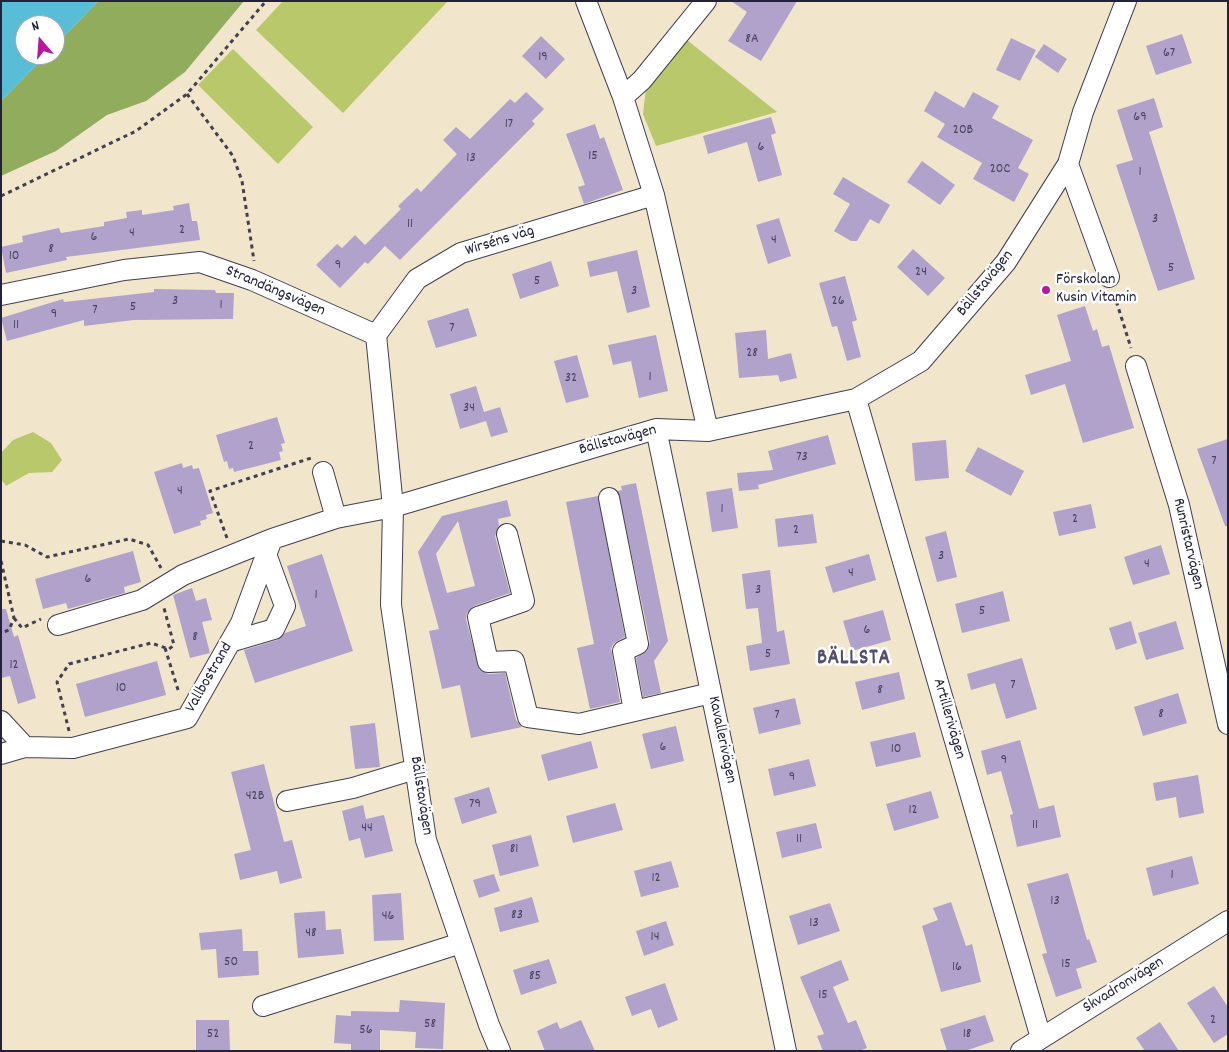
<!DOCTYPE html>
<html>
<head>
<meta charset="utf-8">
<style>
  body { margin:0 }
  #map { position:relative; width:1229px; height:1052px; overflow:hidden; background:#f1e6cb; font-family:Dekko,sans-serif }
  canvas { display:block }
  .frame { position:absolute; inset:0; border:2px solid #22223b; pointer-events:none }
  .north { position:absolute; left:15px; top:15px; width:50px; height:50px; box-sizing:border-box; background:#fff; border:1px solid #a7a7b1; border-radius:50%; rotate:342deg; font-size:14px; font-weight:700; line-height:20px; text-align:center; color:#22223b }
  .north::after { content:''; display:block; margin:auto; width:18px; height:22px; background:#b5179e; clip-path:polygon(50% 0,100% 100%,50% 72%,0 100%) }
</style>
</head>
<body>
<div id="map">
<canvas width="1229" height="1052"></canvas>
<div class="frame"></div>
<div class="north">N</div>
</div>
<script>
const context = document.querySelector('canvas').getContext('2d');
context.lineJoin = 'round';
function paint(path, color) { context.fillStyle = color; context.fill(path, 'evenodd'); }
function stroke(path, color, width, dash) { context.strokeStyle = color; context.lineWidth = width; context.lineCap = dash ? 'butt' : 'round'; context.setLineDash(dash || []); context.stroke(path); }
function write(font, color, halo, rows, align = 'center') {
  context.font = font + ' Dekko,sans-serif'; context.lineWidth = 5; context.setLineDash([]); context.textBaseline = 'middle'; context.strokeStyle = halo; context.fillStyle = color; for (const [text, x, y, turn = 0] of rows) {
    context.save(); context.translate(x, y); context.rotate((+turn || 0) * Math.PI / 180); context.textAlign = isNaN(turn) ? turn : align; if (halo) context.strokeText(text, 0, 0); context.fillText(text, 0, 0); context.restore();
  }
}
const green = new Path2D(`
  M283 1H448L343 113 256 30Z
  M687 40 777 112 656 146 643 114 646 88Z
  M233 49 313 127 278 164 198 85Z
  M33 432 51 443 62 460 52 472 29 473 6 486 1 479V453L13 440Z`);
const forest = new Path2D(`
  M98 1H244L185 72 146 101 107 115 56 151 1 176V101L46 55H55V46Z`);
const water = new Path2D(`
  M1 1H98L55 46V25H25V55H46L1 101Z`);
const building = new Path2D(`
  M731 1H797L761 61 728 41 747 12Z
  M1182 34 1192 63 1156 75 1146 46Z
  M541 36 565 59 546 79 522 56Z
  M1011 38 1036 50 1020 81 996 70Z
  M1044 44 1067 59 1058 73 1035 57Z
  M935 91 964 108 973 92 999 106 992 118 1033 140 1018 168 1029 174 1014 202 973 179 982 163 937 137 945 124 924 111Z
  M526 92 544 109 532 121 535 124 400 260 385 246 368 264 365 262 340 288 316 265 337 244 342 248 355 235 365 245 401 209 398 206 417 188 421 192 457 154 443 140 456 127 470 139 510 99 515 103Z
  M1154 98 1163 127 1149 132 1195 279 1158 291 1116 165 1133 160 1117 110Z
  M771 117 776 133 771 135 782 175 758 182 747 142 708 154 703 136Z
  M595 124 600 139 604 137 623 190 584 204 578 187 585 185 566 134Z
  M922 161 955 185 940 205 907 182Z
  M843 177 890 205 879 224 870 219 857 241H851L834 231 850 204 833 194Z
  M189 203 192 221H197L200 240 66 257 67 260 6 273 1 247 23 242 22 236 59 228 61 233 104 226V222L127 218 126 212 142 210V215L174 210 173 206Z
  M779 218 791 256 768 264 756 225Z
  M913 249 945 278 928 296 897 267Z
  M637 250 650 307 627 313 617 271 590 277 587 262Z
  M551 261 559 286 520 299 512 274Z
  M845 276 857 320 852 322 861 357 847 361 837 326 832 327 819 283Z
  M154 289 215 290 216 293H234L233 319 134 320 84 326V320L7 341 1 318 63 299 64 302 154 292Z
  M1085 306 1093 331 1097 329 1102 347 1109 345 1134 428 1083 443 1065 384 1031 395 1025 375 1071 361 1057 315Z
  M468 308 477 336 436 348 427 321Z
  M766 330 768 359 791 353 797 378 780 382 778 375 739 378 735 333Z
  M656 335 668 391 639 398 631 361 613 365 608 345Z
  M577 355 589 397 566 403 554 361Z
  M476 386 484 412 500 407 508 432 491 437 486 421 460 429 450 394Z
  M277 417 285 443 281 444 283 451 279 452 281 460 234 472 233 468 229 469 227 461 224 462 216 435Z
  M828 435 836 464 758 485 759 489 739 491 737 473 773 470 768 451Z
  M1228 439V526H1225L1197 449Z
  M946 440 949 478 915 481 912 443Z
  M978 447 1024 471 1011 496 965 471Z
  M182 463 183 468 192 465 193 469 199 468 213 513 206 515 207 519 200 521 201 525 174 534 154 472Z
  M636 483 668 641 654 661 661 693 643 697 636 658 647 651 650 642 618 491 622 490 621 486Z
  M732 488 738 528 712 532 706 492Z
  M598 496 625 637 614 643 611 648 620 702 590 709 577 648 594 644 566 502Z
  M507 500 511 516 498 519 499 525 495 536 510 593 474 606 467 613 466 619 479 669 488 674 505 673 516 720 522 727 471 738 460 685 442 689 429 631 439 629 418 552 442 516ZM458 521 475 586 447 593 436 554Z
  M1091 504 1096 528 1059 536 1053 512Z
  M813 514 817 543 778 547 775 519Z
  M946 531 957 577 937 582 925 537Z
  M1161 545 1170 574 1133 585 1124 557Z
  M133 551 141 582 124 587 125 593 68 609 66 603 43 609 35 579Z
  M322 554 353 651 255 683 244 650 277 640 285 633 306 626 287 566Z
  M869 554 876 580 833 593 825 567Z
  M770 570 777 632 784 630 790 664 750 671 746 646 762 643 758 608 746 609 742 574Z
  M192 588 196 601 206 598 212 620 202 622 210 653 190 658 173 595Z
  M1003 591 1010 621 962 633 955 604Z
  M1 609H6L14 637 18 635 36 698 18 704 10 676 1 678Z
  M883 610 891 640 852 651 843 621Z
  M1131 621 1137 643 1116 650 1109 628Z
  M1176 621 1184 649 1146 660 1138 633Z
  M1022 658 1037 709 1006 719 995 683 971 690 967 674Z
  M157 661 166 695 85 717 76 684Z
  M899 672 905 699 862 710 855 682Z
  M1178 693 1187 723 1143 736 1134 707Z
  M795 698 801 724 759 734 753 708Z
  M375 723 380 767 355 769 350 726Z
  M676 726 684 761 651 769 642 734Z
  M915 732 921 757 876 767 870 742Z
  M1020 740 1039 809 1054 805 1061 837 1017 847 1010 815 1013 814 1001 771 987 775 981 751Z
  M591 741 598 768 548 781 541 755Z
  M809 759 816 786 774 796 768 769Z
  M264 764 284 842 292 840 302 878 280 884 277 871 240 880 234 854 251 850 231 772Z
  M1198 775 1204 813 1179 818 1176 797 1156 801 1153 783Z
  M489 787 497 813 462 824 454 798Z
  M931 791 939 818 894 831 886 804Z
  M615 803 623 830 573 843 566 816Z
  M363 805 366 819 384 815 393 851 365 858 360 838 349 841 342 811Z
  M816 823 822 848 782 858 776 832Z
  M531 835 539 866 500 876 492 845Z
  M1192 856 1199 884 1153 896 1146 868Z
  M671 861 679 887 641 897 634 871Z
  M1068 873 1087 940 1089 939 1097 962 1076 969 1082 988 1056 997 1042 954 1047 953 1027 884Z
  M494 874 500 891 479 898 473 880Z
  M401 893 404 940 374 941 372 895Z
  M532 897 539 922 500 932 494 908Z
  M951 902 966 946 972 944 981 982 941 992 922 926 938 920 933 908Z
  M830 903 840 931 798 945 789 916Z
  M325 911 326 930 341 929 344 954 298 958 294 913Z
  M666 921 674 945 644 956 636 931Z
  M242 929 243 951H258L259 975 218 978 216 949 201 950 199 933Z
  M549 959 557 983 521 995 513 970Z
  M841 960 849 980 833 987 848 1023 856 1020 867 1048 859 1051H823L817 1036 824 1034 800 977Z
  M665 983 678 1020 658 1028 651 1009 632 1016 625 997Z
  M1214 986 1228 1007V1034L1214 1043 1187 1003Z
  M400 1000 445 1003 443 1049 415 1048 416 1032 380 1030V1051H351V1044L334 1043 336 1015 351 1016V1011L399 1012Z
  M985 1015 994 1041 965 1051H947L940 1029Z
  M196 1020H229L230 1051H196Z
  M581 1020 595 1051H545L537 1031 557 1022 560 1029Z
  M1160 1022 1179 1051H1145L1136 1038Z`);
const path = new Path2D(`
  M187 94 233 156 242 181 254 261
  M1 196 136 131 187 94 266 1
  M1114 294 1131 348
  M227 538 210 491 311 458
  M1 541 25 545 47 557 129 539 148 545 161 568
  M1 561 14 618 9 630 1 633
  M14 618 22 628 41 619
  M165 648 179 693
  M69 731 57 682 69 664 151 643 169 649 174 645 164 608`);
const minor = new Path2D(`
  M586 1 623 97 654 195
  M623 97 642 80 706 1
  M1068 164 1109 277
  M1 295 124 270 200 262 252 280 376 335 393 507 391 605 426 840 489 1025 500 1051
  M376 335 417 279 461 253 654 195 708 431
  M1136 366 1179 505 1228 724
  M856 399 1041 1038
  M656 429 786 1051
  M323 472 336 518
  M609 498 638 644 623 651 634 711
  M507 534 524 601 478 617 488 662 514 661 528 717 579 724 711 693
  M58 625 142 600 183 575 272 539
  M230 642 274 629 285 606 266 554
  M1 721 25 747
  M1 754 25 747 73 748 187 718 241 623 272 539 336 518 393 507 656 429 708 431 856 399 921 361 1006 262 1068 164 1083 112 1126 1
  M287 801 353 788 415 769
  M263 1006 461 943
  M1021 1051 1228 921`);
const markers = [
  [1046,290,5,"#b5179e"]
];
const numberNames = [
  ["8A",752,40],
  ["67",1169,54],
  ["19",543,58],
  ["69",1140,118],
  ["17",509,125],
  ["20B",963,131],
  ["6",761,148],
  ["15",593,157],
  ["13",471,159],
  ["20C",1000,170],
  ["1",1140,173],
  ["3",1155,220],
  ["11",410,225],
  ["2",182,231],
  ["4",132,234],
  ["6",94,238],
  ["4",774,241],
  ["8",51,250],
  ["10",14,257],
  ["9",338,266],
  ["5",1171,269],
  ["24",921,273],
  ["5",537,282],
  ["3",634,292],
  ["3",175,302],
  ["26",838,302],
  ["1",221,306],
  ["5",133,308],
  ["7",95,311],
  ["9",54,315],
  ["11",16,326],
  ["7",452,329],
  ["28",752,354],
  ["1",650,378],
  ["32",571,379],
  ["34",469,409],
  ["2",251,447],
  ["73",802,458],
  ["7",1214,462],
  ["4",180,492],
  ["1",722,510],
  ["2",1075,520],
  ["2",796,531],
  ["3",941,557],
  ["4",1147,565],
  ["4",851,574],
  ["6",88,580],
  ["3",758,591],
  ["1",316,596],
  ["5",982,612],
  ["6",867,631],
  ["8",195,638],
  ["5",768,655],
  ["12",14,666],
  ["7",1013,686],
  ["10",121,689],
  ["8",880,691],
  ["8",1161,715],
  ["7",777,716],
  ["6",663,748],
  ["10",896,750],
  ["9",1004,761],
  ["9",792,778],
  ["42B",255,797],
  ["79",475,805],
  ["12",913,811],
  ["11",1035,826],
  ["44",367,829],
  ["11",799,840],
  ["81",514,850],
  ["1",1172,876],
  ["12",656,879],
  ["13",1055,902],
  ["83",517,916],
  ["46",388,917],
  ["13",814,924],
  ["48",311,934],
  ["14",655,938],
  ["50",231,963],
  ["15",1066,965],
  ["16",957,968],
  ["85",535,977],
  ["15",823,996],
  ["2",1213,1021],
  ["58",430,1025],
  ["56",366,1031],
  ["52",213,1035],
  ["18",967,1035]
];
const streetNames = [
  ["Wirséns väg",500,242,-17],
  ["Bällstavägen",986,284,-51],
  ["Strandängsvägen",275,292,23],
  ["Bällstavägen",618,441,-15],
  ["Runristarvägen",1187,544,77],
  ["Vallbostrand",210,678,-60],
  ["Artillerivägen",948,719,74],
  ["Kavallerivägen",721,740,78],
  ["Bällstavägen",420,796,81],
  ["Skvadronvägen",1124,986,-32]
];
const poiNames = [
  ["Förskolan",1056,281],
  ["Kusin Vitamin",1056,299]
];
const districtNames = [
  ["BÄLLSTA",854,660]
];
paint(green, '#b9c86a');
paint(forest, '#92ac5e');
paint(water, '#59bdd8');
paint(building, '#b1a2cb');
stroke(minor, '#413f51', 22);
stroke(path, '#413f51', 3, [4, 4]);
stroke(minor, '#fff', 20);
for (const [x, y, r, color] of markers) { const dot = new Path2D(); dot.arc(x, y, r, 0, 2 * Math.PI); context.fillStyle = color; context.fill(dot); stroke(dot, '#fff', 2); }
write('14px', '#46425f', null, numberNames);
write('16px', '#22223b', '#fff', streetNames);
write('16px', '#22223b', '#fff', poiNames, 'left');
context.letterSpacing = '1px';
write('bold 21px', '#544f6d', '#fff', districtNames);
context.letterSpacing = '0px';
</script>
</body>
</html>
